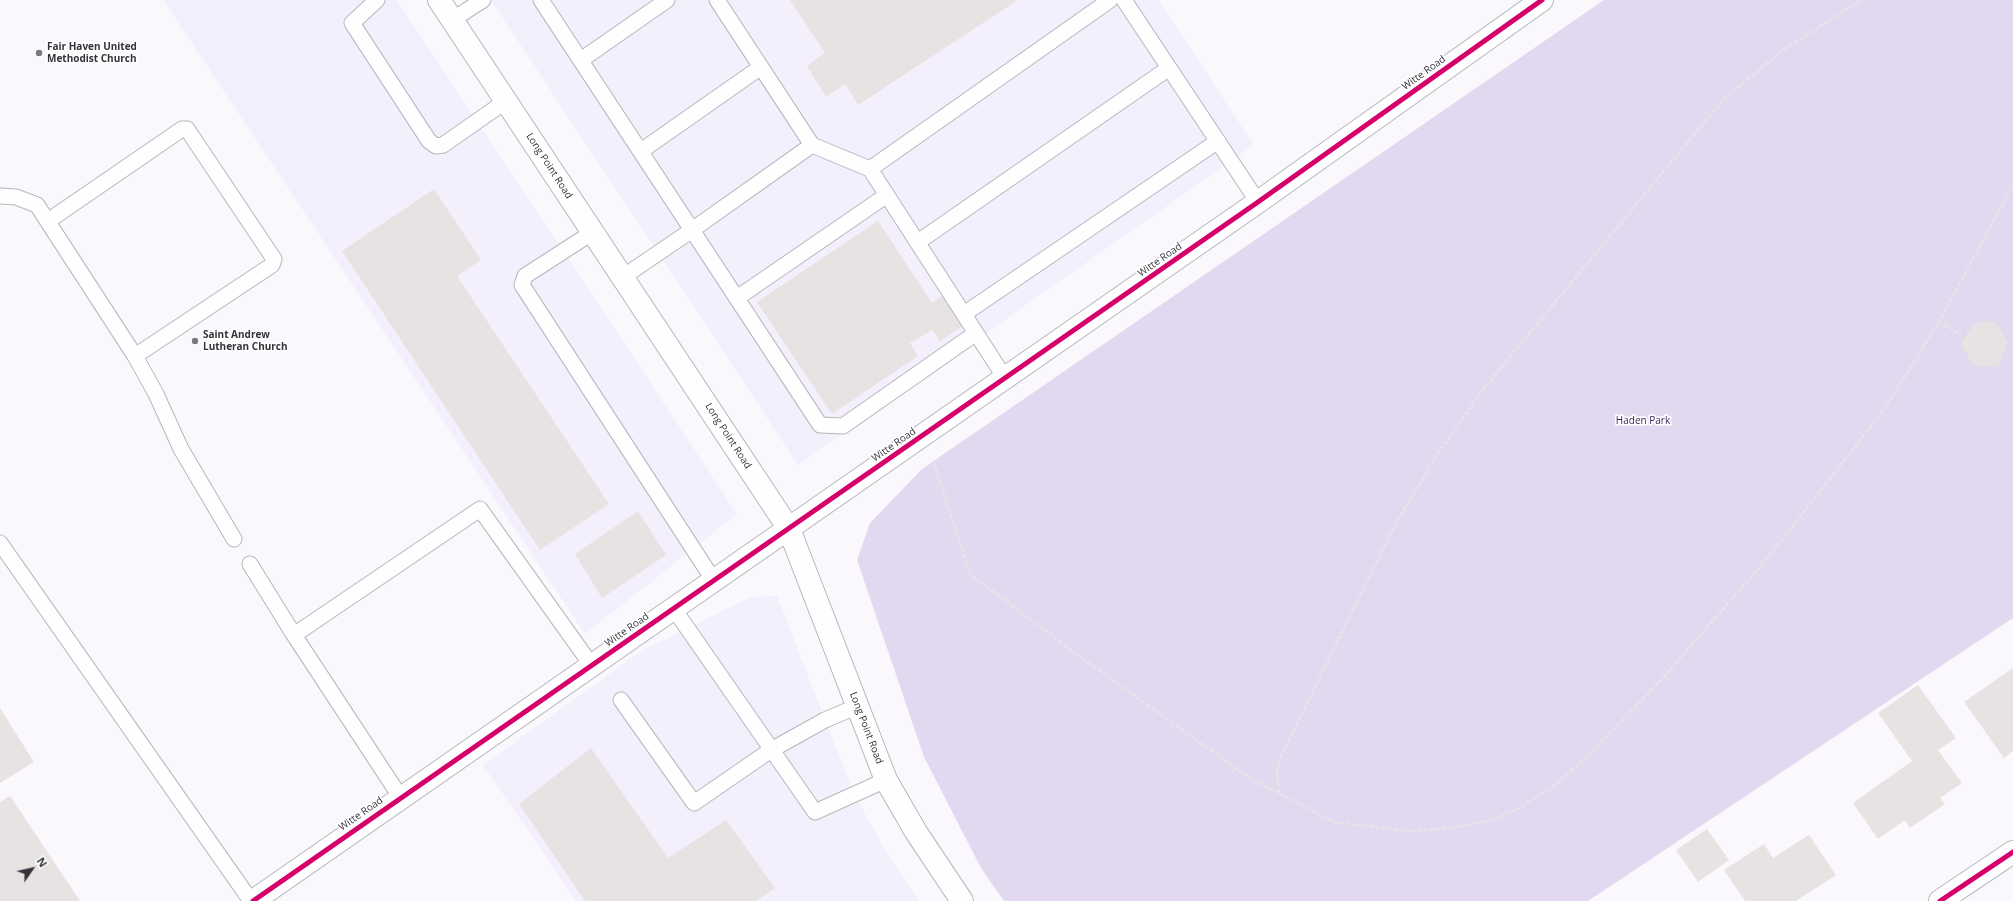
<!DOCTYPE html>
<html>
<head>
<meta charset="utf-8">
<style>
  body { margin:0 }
  #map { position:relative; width:2013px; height:901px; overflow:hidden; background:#faf8fd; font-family:"Open Sans",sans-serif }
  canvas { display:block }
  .north { position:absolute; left:12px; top:849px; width:40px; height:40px; -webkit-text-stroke:3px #fff; paint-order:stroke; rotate:56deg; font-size:11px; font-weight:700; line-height:16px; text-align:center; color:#35323a }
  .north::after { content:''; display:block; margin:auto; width:14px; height:18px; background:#35323a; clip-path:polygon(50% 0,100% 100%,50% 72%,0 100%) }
</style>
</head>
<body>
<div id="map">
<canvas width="2013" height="901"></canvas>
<div class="north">N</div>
</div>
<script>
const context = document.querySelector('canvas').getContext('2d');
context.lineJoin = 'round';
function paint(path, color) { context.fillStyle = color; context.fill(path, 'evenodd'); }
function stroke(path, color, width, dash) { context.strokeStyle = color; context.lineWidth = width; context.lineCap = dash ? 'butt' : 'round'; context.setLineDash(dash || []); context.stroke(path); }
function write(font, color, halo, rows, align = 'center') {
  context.font = font + ' "Open Sans",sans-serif'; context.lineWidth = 3.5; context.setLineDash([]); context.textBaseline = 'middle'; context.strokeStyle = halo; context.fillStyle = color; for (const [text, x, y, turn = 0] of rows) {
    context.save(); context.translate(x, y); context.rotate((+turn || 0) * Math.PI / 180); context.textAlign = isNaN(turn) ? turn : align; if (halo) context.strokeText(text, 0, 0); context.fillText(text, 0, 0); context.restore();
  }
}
const built = new Path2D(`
  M163 0H397L737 514 585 634Z
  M491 0H1158L1254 145 798 465Z
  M777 596 854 794 886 851 919 901H576L483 765 643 650 751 597Z`);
const green = new Path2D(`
  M1604 0H2013V618L1588 901H1004L981 868 924 757 857 560 870 523 922 469Z`);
const building = new Path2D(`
  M790 0H1018L858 105 845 84 826 97 807 66 825 53Z
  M434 189 481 260 457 276 609 504 540 550 342 251Z
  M878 221 932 303 943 295 963 326 940 341 932 330 910 343 918 356 832 414 757 302Z
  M1984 321 1995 322 2008 342 1998 367 1973 365 1961 344 1973 325Z
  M638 511 666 555 602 598 575 554Z
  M2013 668V751L2004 758 1964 702Z
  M1918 685 1956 738 1938 750 1962 783 1940 798 1945 804 1910 828 1905 820 1878 839 1853 803 1912 761 1878 713Z
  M0 708 34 762 0 783Z
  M591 748 668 858 726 820 775 888 756 901H585L519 804Z
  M10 796 80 901H0V802Z
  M1707 829 1729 860 1698 882 1676 850Z
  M1809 835 1836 875 1796 901H1745L1724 870 1764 844 1773 858Z`);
const path = new Path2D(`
  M1939 322 1961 334
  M934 463 970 574 1075 653 1248 777 1334 822 1408 831 1453 828 1494 819 1519 808 1550 789 1585 759 1662 679 1765 561 1884 410 1939 322 2013 185
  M1279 793 1277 772 1280 758 1396 523 1434 460 1480 393 1722 101 1779 53 1861 0`);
const lane = new Path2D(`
  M377 0 352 23 429 141 436 146 443 145 506 101
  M541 0 820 425 843 426 976 333
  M717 0 812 145 870 169 1005 378
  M1124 0 1258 202
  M452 20 483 0
  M581 60 667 0
  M641 151 761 67
  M870 169 1110 0
  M0 196 16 197 37 205 135 356 272 265 274 259 187 129H182L48 221
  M593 232 525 276 522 285 714 581
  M918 242 1169 68
  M623 277 692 230 812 145
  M737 298 887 195
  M964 314 1218 141
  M135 356 156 394 181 449 234 539
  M0 543 251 901
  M250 564 294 635
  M674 609 815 812 886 780
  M621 700 694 803 771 750 825 720 858 706
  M401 798 294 635 480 509 592 666`);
const street = new Path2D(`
  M1940 901 2013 852`);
const secondary = new Path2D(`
  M439 0 789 529 886 780 916 832 962 901
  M253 901 1258 202 1542 0`);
const cycleway = new Path2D(`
  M253 901 1258 202 1542 0
  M1940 901 2013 852`);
const markers = [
  [39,53,4,"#7a777e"],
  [195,341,4,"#7a777e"]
];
const poiNames = [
  ["Fair Haven United",47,47],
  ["Methodist Church",47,59],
  ["Saint Andrew",203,335],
  ["Lutheran Church",203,347]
];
const streetNames = [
  ["Witte Road",1424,73,-36],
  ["Long Point Road",549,166,57],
  ["Witte Road",1160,260,-35],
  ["Long Point Road",728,436,57],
  ["Witte Road",894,445,-35],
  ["Witte Road",627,630,-35],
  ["Long Point Road",866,728,69],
  ["Witte Road",361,814,-35]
];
const parkNames = [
  ["Haden Park",1643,421]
];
paint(built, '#f4effd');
paint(green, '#e2d9f0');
paint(building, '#e6e3e2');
stroke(lane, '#b8b6bb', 17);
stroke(street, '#b8b6bb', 24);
stroke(secondary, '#b8b6bb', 24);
stroke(path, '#e6e5e6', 2.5, [4, 2]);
stroke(lane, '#fefeff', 15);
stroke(street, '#fefeff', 22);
stroke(secondary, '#fefeff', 22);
stroke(cycleway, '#d6006c', 5);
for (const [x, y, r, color] of markers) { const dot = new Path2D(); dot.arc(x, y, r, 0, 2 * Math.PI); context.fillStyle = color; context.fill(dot); stroke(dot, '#fff', 1.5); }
write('bold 10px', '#35323a', '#fff', poiNames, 'left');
write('10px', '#35323a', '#fff', streetNames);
write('10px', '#3c1f5c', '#fff', parkNames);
</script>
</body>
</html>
